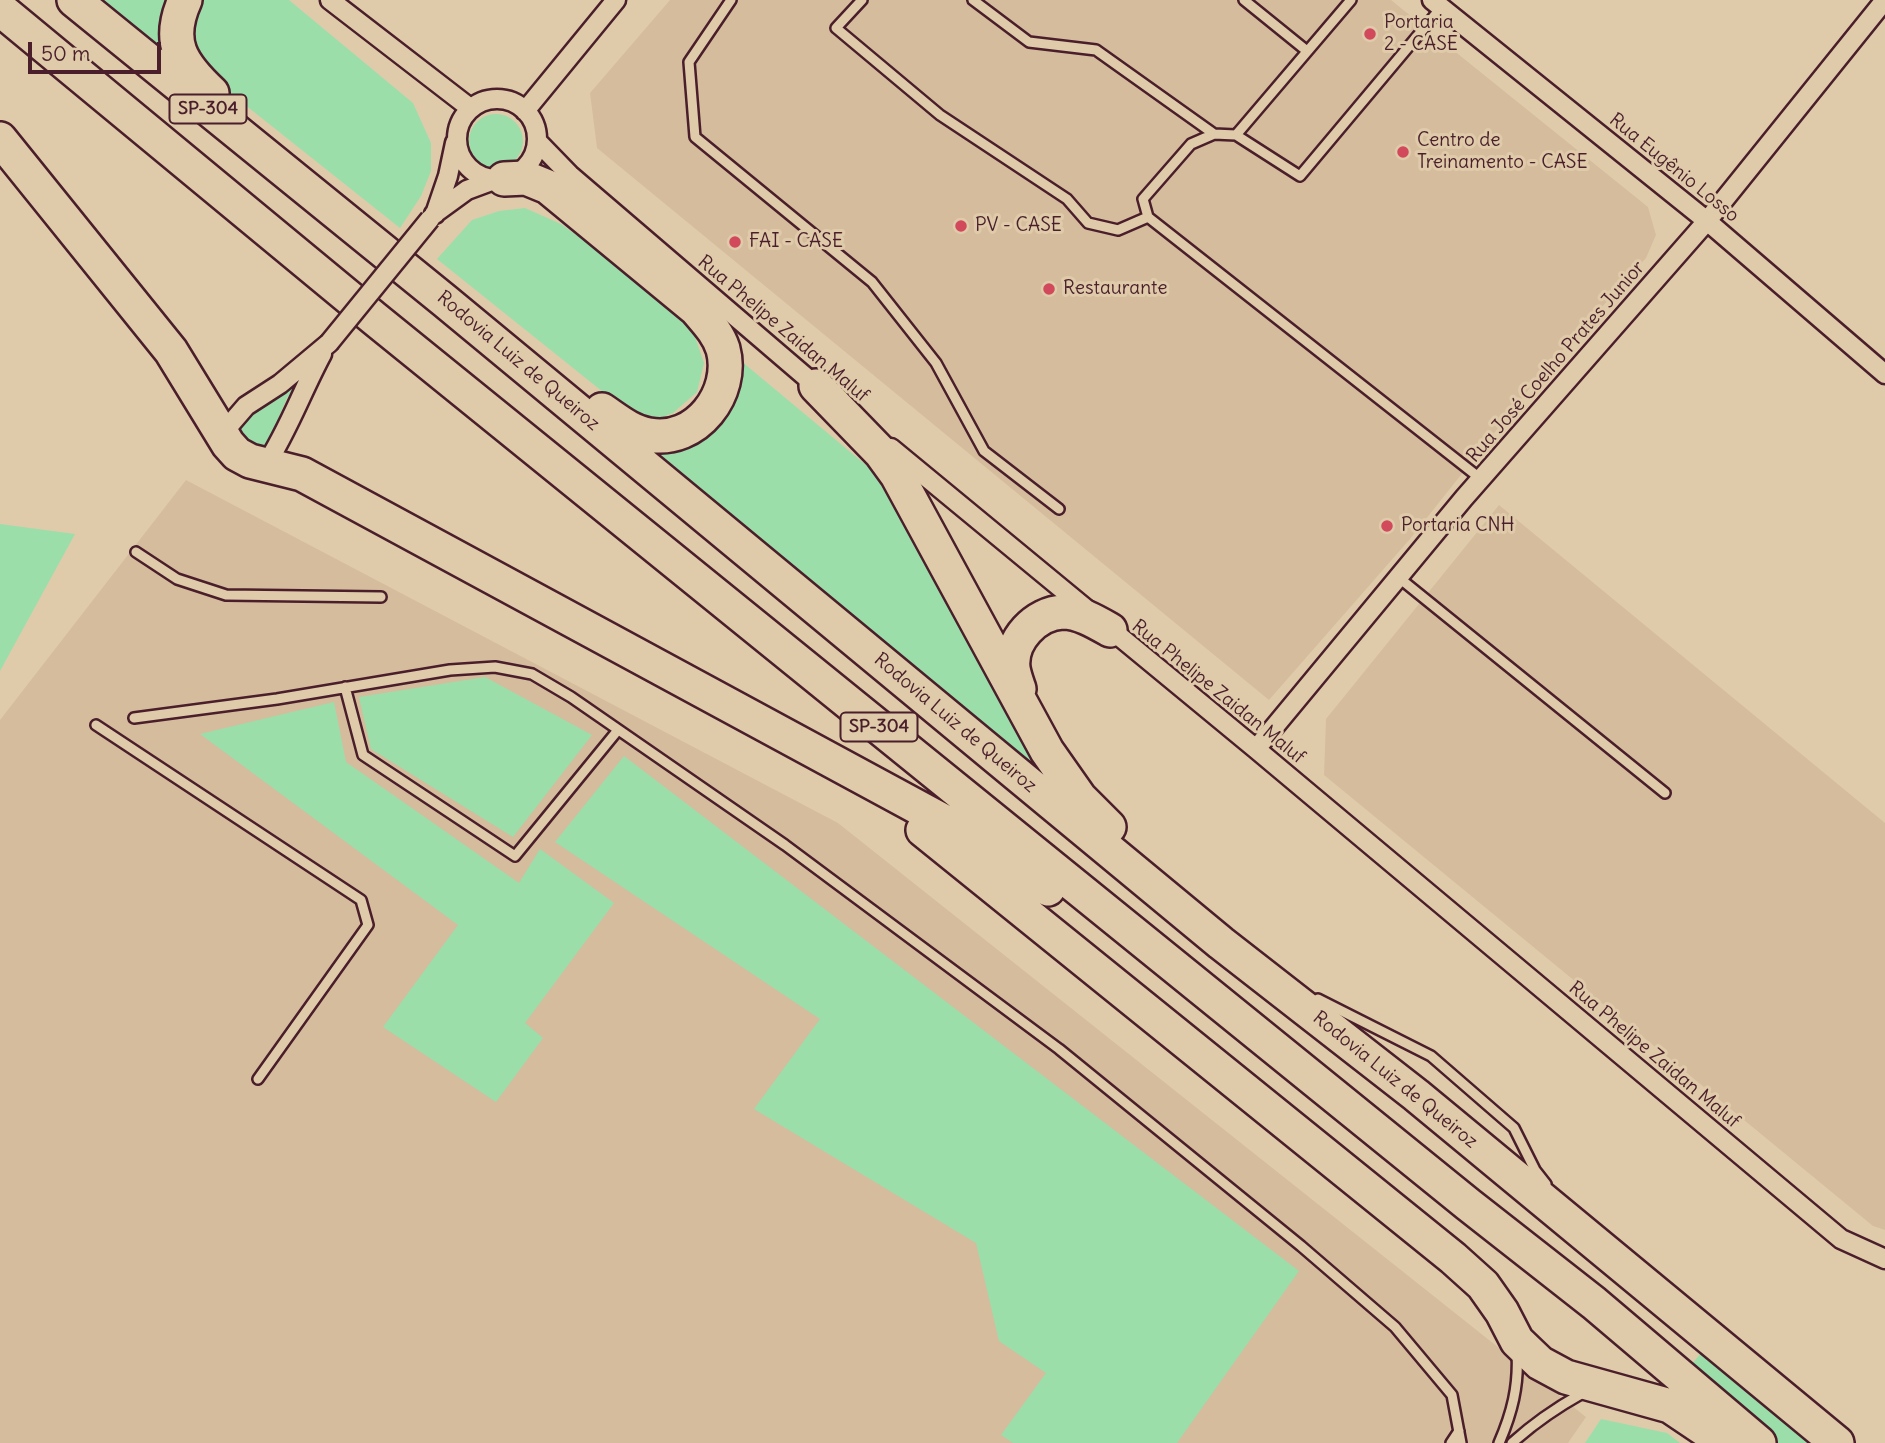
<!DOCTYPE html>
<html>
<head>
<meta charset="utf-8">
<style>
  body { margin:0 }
  #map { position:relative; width:1885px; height:1443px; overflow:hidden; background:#dfcbaa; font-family:Delius,sans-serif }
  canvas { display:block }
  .scale { position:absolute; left:28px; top:42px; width:133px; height:32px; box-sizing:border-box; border:4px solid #4a1f2b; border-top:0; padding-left:9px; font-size:21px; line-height:24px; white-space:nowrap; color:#4a1f2b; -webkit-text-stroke:5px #dfcbaa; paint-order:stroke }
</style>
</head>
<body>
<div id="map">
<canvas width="1885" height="1443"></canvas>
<div class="scale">50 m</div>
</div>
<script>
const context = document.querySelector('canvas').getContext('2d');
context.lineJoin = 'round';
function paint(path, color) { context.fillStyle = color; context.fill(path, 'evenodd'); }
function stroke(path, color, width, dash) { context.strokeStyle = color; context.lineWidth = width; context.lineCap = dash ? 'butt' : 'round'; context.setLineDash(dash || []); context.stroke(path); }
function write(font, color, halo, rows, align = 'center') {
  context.font = font + ' Delius,sans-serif'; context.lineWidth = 6; context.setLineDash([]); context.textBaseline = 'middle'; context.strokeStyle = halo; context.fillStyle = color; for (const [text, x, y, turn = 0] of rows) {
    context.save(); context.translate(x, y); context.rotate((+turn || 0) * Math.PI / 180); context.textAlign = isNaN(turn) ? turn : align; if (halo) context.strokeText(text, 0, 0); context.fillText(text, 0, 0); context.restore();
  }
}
const built = new Path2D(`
  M670 0H1391L1648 207 1656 235 1646 258 1538 378 1410 539 1269 700 597 148 590 93Z
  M186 480 838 823 1586 1417 1568 1443H0V720Z
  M1499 505 1885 823V1230L1873 1226 1324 775 1326 719Z`);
const green = new Path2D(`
  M99 0H166L159 26 160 43 153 44Z
  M195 0H289L413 103 431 143V171L421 196 400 228 210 77 188 44Z
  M469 141a27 27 0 1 1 54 0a27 27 0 1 1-54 0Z
  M525 208 561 224 629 273 693 331 704 363 697 392 673 413 655 420 628 412 437 259 472 220 499 211Z
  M729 351 878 475 891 491 1052 783 639 439 671 441Z
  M308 370 287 398 267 445 257 452 235 434C255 409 283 391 308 370Z
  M0 524 75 534 0 671Z
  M485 677 592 735 513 837 371 749 359 697Z
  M334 702 346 762 519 883 540 849 614 903 525 1023 543 1038 496 1102 383 1027 458 925 200 734Z
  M624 756 1299 1271 1177 1443H1013L1001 1435 1046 1373 999 1341 976 1243 754 1109 820 1019 555 842Z
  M1707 1346 1823 1443H1770L1684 1373Z
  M1601 1419 1667 1433 1680 1443H1585Z`);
const service = new Path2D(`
  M731 0 689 62 695 137 872 282 936 363 984 451 1059 509
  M862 0 836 28 940 115 1067 199 1088 223 1118 230 1148 217
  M973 0 1029 42 1096 50 1214 134 1236 135
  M1244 0 1307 51
  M1351 0 1236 135 1300 176 1441 8
  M1214 134 1191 144 1143 199 1148 217 1481 479
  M136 552 177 579 226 595 381 597
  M1398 577 1665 793
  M345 687 363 755 515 856 618 730
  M134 718 277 699 450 670 495 667 532 674 571 697 785 845 1059 1049 1301 1246 1395 1327 1452 1395 1461 1443
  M96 725 361 900 368 925 258 1079
  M1318 999 1431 1056 1514 1128 1535 1170 1546 1184
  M1451 1443 1459 1431
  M1499 1443C1512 1413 1519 1386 1517 1353
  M1512 1443C1534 1423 1556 1408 1581 1394L1585 1393`);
const minor = new Path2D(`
  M330 0 470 108
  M1432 0 1707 221 1885 374
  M457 139a40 40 0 1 1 80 0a40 40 0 1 1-80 0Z
  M525 111 616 0
  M537 141 570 175 821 390
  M434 214 467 190 494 180
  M435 214 448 176 455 143
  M221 435 246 406 280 384 329 343
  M891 448 1256 749 1841 1239 1885 1259
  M265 466C288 431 302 391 322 354
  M1256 749 1464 498 1707 221 1885 0`);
const motorway = new Path2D(`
  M74 0 445 301 1221 943 1416 1095 1837 1443
  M185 0C166 42 181 64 212 93
  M0 9 375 319 1469 1205 1594 1303 1759 1443
  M0 139 171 351 228 444 237 454 250 461 302 474 945 822 1048 889
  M504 179 526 178 548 187 696 309C706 321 718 333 723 349 735 393 696 444 649 435 631 432 617 420 602 410
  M816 386 881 453 897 475 1047 751 1080 798 1109 827
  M1019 689C1017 683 1014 675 1013 668 1010 640 1036 613 1063 612 1079 612 1096 622 1110 630
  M923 830 1453 1258 1483 1285 1502 1312 1517 1341 1540 1363 1566 1377 1670 1406 1725 1443`);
const minorBridge = new Path2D(`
  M329 343 430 219`);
const markers = [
  [1370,34,7,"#d1495b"],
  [1403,152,7,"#d1495b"],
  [961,226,7,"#d1495b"],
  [735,242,7,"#d1495b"],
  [1049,289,7,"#d1495b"],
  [1387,526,7,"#d1495b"]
];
const shields = [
  [208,109,77],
  [879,727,77]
];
const shieldNames = [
  ["SP-304",208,109],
  ["SP-304",879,727]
];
const poiNames = [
  ["Portaria",1384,23],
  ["2 - CASE",1384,45],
  ["Centro de",1417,141],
  ["Treinamento - CASE",1417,163],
  ["PV - CASE",975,226],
  ["FAI - CASE",749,242],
  ["Restaurante",1063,289],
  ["Portaria CNH",1401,526]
];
const streetNames = [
  ["Rua Eugênio Losso",1674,168,39],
  ["Rua Phelipe Zaidan Maluf",783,329,40],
  ["Rodovia Luiz de Queiroz",518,361,40],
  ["Rua José Coelho Prates Junior",1556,362,-49],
  ["Rua Phelipe Zaidan Maluf",1218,692,39],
  ["Rodovia Luiz de Queiroz",955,723,40],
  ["Rua Phelipe Zaidan Maluf",1654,1055,40],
  ["Rodovia Luiz de Queiroz",1395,1080,39]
];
paint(built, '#d5bc9d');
paint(green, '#9bdeaa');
stroke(service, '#4a1f2b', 14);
stroke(minor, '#4a1f2b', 23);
stroke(motorway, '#4a1f2b', 38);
stroke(service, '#dfcbaa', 9);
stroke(minor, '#dfcbaa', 18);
stroke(motorway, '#dfcbaa', 33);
stroke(minorBridge, '#4a1f2b', 23, []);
stroke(minorBridge, '#dfcbaa', 18);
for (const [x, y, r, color] of markers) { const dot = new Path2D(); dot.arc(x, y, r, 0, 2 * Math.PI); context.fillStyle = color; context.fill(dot); stroke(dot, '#dfcbaa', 2.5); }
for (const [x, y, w] of shields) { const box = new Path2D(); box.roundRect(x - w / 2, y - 14.5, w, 29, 5); context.fillStyle = '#dfcbaa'; context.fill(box); stroke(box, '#4a1f2b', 2); }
write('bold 18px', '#4a1f2b', null, shieldNames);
write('19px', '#4a1f2b', '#dfcbaa', poiNames, 'left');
write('19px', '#4a1f2b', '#dfcbaa', streetNames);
</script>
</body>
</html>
